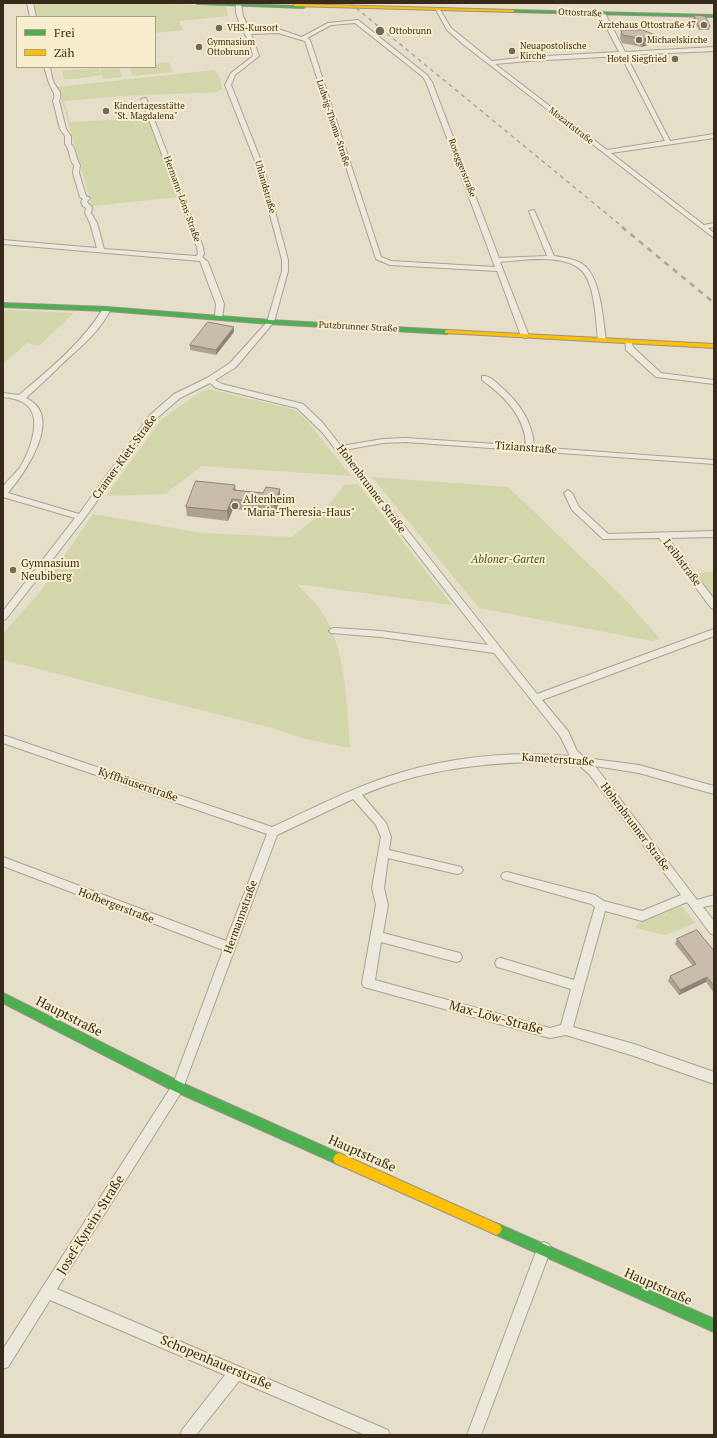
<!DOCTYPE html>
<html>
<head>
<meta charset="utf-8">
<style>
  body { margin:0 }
  #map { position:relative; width:717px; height:1438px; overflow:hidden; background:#e5dec9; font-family:"PT Serif",serif }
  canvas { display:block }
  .frame { position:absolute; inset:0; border:4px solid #382a1b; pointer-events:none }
  .legend { position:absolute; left:16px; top:16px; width:140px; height:52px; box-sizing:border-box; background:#f8eecd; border:1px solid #aba086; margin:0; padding:5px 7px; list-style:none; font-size:12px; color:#382a1b }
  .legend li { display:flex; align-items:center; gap:8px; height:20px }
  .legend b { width:20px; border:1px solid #aba086 }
</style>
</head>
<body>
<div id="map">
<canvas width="717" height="1438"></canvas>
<div class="frame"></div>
<ul class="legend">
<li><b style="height:5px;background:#4caf50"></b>Frei</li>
<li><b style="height:5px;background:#ffc107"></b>Zäh</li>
</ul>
</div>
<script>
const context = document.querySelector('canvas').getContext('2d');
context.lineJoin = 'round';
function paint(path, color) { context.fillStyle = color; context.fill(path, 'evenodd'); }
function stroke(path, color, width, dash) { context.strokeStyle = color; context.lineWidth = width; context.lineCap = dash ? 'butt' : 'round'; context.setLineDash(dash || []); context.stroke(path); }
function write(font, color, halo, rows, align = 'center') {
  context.font = font + ' "PT Serif",serif'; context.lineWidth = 4; context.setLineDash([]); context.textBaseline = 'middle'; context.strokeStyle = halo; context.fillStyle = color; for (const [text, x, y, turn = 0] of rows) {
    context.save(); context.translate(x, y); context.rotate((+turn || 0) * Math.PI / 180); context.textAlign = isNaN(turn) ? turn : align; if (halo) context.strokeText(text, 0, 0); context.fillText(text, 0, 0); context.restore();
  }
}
const green = new Path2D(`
  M34 3H130L226 6 228 16 179 21 183 30 155 33V17H35L32 5Z
  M169 62 172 72 132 76 130 67H155V64Z
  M99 68V71L92 73 100 72 101 75 75 79H64L62 71Z
  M119 68 122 77 103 79 100 69Z
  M214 70 220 78 222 89 217 92 122 96 64 101 70 122 148 118 180 197 92 206 58 87Z
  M3 310 74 313 39 346 27 343 3 364Z
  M209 389 295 410 307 421 351 476 202 466 165 494 106 496 162 419 199 393Z
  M372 477 508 487 622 596 660 639 652 641 479 608Z
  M358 484 452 605 297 584C304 593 314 600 320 609 347 649 346 701 350 748L305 739 272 728 3 660V633L37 596 93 514 201 533 292 537 325 510 344 485Z
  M714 571V599L697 577 700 573Z
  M682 906 695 923 665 935 636 928 637 924Z`);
const street = new Path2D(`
  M27 3H33L36 17H30Z
  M236 3 241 4 243 16 250 31 278 29 302 37 328 23 358 20 427 75 432 82 499 258 547 256 529 211 534 210 554 256C565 258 578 259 586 267 601 282 603 320 606 340L602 342 598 340C596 322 595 284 582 271 565 253 523 260 500 262L529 336 525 338 521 336 497 271 390 265 376 259 305 41 278 33 251 34 259 56 235 75 231 85 263 166 288 260V271L274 322 236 367 215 380 222 384 303 404 322 422 341 446 383 439 406 438 526 446C525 416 505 397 482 380V376H485C491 377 496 382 500 386 519 402 533 422 534 447L714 460V464L406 442 383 443 344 450 537 694 714 629V636L542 700 568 731 577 751 585 758 639 765 714 786V794L639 773 595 766 697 900 714 895V905L703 907 714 921V935L710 933 687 902 642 921 605 911 573 1027 634 1044 714 1072V1084L634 1056 566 1035 550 1038 364 987 362 983 376 905 372 888 381 837 376 825 353 799 277 835 182 1091 57 1289 388 1430 390 1435H365L239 1381 196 1435H180L182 1430 225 1375 50 1300 8 1367 3 1369V1349L173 1084 223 950 3 866V857L226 941 267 834 3 743V735L272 827C310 810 347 790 387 777 446 757 508 751 570 756L560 736 494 653 381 637 331 633 329 631 331 629 334 628 381 631 488 645 322 432 297 408 216 388 210 383 180 398 156 419 84 519 6 619 3 620V611L75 518 3 497C3 494 2 490 3 487 7 480 16 473 21 466 30 450 44 415 24 403 18 399 10 398 3 397V393L19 395C50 369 83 342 104 307H110L111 309C100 331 82 346 64 362 52 374 39 386 26 398 65 416 25 473 8 493L79 514 150 415 174 394 207 378 230 363 267 322 282 271V260L257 166 225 85 231 73 253 56C251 38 233 21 236 3ZM355 23 423 77 426 82 495 267 391 261 381 257 310 40 307 38 331 25ZM529 762 579 765 589 774 681 895 642 911 604 901 595 895 507 872 503 873 501 876 503 879 591 904 595 907 574 980 501 958 497 959 495 963 497 967 501 968 571 989 561 1025 550 1028 375 980 381 942 456 962 460 961 462 957 460 953 456 952 383 933 388 905 384 888 388 858 457 874 461 873 463 870 461 867 457 866 389 850 391 837 386 823 362 795C416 772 471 764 529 762Z
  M435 8H439L451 28 492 61 528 57 619 52 599 13 602 11 605 13 625 52 714 47V51L626 55 670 141 714 134V138L611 153 704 225 714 223V227L708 228 714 233V238L464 45 447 30ZM621 56 665 141 607 150 495 64 528 61Z
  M44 67H50C51 72 52 79 54 83 58 90 63 93 59 101L66 129 71 136V144C77 150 75 158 80 165L79 173 86 196 90 198 87 202 92 207 91 213 97 223 104 249 196 256 198 254 197 247 141 99 146 98 203 247 204 254 202 257 208 262 224 304 222 319 215 317 216 304 200 261 3 244V240L97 248 90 223 85 213 86 208 83 206 81 202 83 199 80 197 73 173 74 165C68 159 71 151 65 144V136L60 129 53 101C57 93 51 90 49 83 47 78 46 72 44 67Z
  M625 340H631L633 347 661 373 714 380V384L656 377 626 350Z
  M568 490 572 493 579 507 608 534 714 531V537L668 538 714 599V609L711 608 659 538 603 539 572 510 564 493Z
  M544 1242 549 1244 551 1249 481 1435H467L537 1249 539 1244Z`);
const fast = new Path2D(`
  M196 3 303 6 305 7 303 8 198 4Z
  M511 10 714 15V17L513 12Z
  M3 303 107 307 270 320 447 330 450 332 447 334 270 324 107 311 3 307Z
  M3 993 182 1083 343 1155 345 1159 343 1163 339 1165 335 1163 174 1091 3 1003Z
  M496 1223 714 1319V1332L492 1233 490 1229 492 1225Z`);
const slow = new Path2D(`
  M295 4 513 10 515 11 513 12 293 6Z
  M447 330 714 344V348L445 333V331Z
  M339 1153 500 1225 502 1229 500 1233 496 1235 492 1233 335 1163 333 1159 335 1155Z`);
const railFar1 = new Path2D(`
  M350 3 624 228`);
const rail = new Path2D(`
  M622 227 714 303`);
const wall = new Path2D(`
  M694 15 710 26 709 30H699L693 19Z
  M621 30 654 43 642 47 622 43 620 38Z
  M234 332 216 355 190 350V345Z
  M235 485 236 490 263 493 280 498 275 515 260 513V512L233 509 228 521 187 516 186 507Z
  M677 939 714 951V993L706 982 679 995 668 981 670 976 693 966 675 944Z`);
const shadedWall = new Path2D(`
  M655 35 654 43 642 47 643 39Z
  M234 327V332L216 355V350Z
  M280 489V498L275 515 274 505Z
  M232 499 233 509 228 521 227 511Z
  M707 977 706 982 679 995 680 990Z`);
const building = new Path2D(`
  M694 15 705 16 710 26H699Z
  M621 30H643L655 35 643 39 623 35Z
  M208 322 234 327 216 350 190 345Z
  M196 481 235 485 233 490 263 493 266 487 280 489 274 505 259 503V502L232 499 227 511 186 507Z
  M697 930 714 951V986L707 977 680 990 670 976 696 964 677 939Z`);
const markers = [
  [704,25,4,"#756958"],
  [219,28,4,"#756958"],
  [380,31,5,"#756958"],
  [639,40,4,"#756958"],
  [199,47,4,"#756958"],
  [512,51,4,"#756958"],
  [675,59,4,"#756958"],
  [106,111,4,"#756958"],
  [235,506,4,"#756958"],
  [13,570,4,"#756958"]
];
const farStreetnames = [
  ["Ottostraße",580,13,2],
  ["Ludwig-Thoma-Straße",333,123,72],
  ["Mozartstraße",571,126,38],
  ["Roseggerstraße",462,168,69],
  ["Uhlandstraße",265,187,74],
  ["Hermann-Löns-Straße",182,199,70],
  ["Putzbrunner Straße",358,327,3]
];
const farPoinames = [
  ["Ärztehaus Ottostraße 47",696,25,"right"],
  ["VHS-Kursort",227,28],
  ["Ottobrunn",389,31],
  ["Michaelskirche",647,40],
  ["Gymnasium",207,42],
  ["Ottobrunn",207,52],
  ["Neuapostolische",520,46],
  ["Kirche",520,56],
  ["Hotel Siegfried",667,59,"right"],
  ["Kindertagesstätte",114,106],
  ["\"St. Magdalena\"",114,116]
];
const streetNames = [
  ["Tizianstraße",526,448,4],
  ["Cramer-Klett-Straße",125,457,-54],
  ["Hohenbrunner Straße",371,489,53],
  ["Leiblstraße",682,563,53],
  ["Kameterstraße",558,760,4],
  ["Kyffhäuserstraße",138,785,19],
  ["Hohenbrunner Straße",635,827,53],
  ["Hofbergerstraße",116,906,21],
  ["Hermannstraße",241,917,-70]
];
const poiNames = [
  ["Altenheim",243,500],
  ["\"Maria-Theresia-Haus\"",243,513],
  ["Gymnasium",21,564],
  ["Neubiberg",21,577]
];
const parkNames = [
  ["Abloner-Garten",508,560]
];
const nearStreetnames = [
  ["Hauptstraße",69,1017,27],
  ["Max-Löw-Straße",496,1018,15],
  ["Hauptstraße",362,1154,24],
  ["Josef-Kyrein-Straße",91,1225,-58],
  ["Hauptstraße",658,1287,24],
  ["Schopenhauerstraße",216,1363,23]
];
paint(green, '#d3d6aa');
stroke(street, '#aaa293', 2);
stroke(fast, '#999283', 2);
stroke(slow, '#999283', 2);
paint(street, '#ece8dc');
paint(fast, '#4caf50');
paint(slow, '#ffc107');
stroke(railFar1, '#aba79c', 1.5, [4, 4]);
stroke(rail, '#aba79c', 2.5, [5.5, 5.5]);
paint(wall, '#ada292');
paint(shadedWall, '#8d8477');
paint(building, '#c9bcaa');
stroke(building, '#8d8477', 1);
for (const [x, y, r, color] of markers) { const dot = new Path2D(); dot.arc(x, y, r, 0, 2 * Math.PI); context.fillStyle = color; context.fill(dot); stroke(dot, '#f8eecd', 1.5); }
write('9px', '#382a1b', '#f8eecd', farStreetnames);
write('9px', '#382a1b', '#f8eecd', farPoinames, 'left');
write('11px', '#382a1b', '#f8eecd', streetNames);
write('11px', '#382a1b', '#f8eecd', poiNames, 'left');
write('italic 11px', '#465620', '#f8eecd', parkNames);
write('13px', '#382a1b', '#f8eecd', nearStreetnames);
</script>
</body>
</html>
